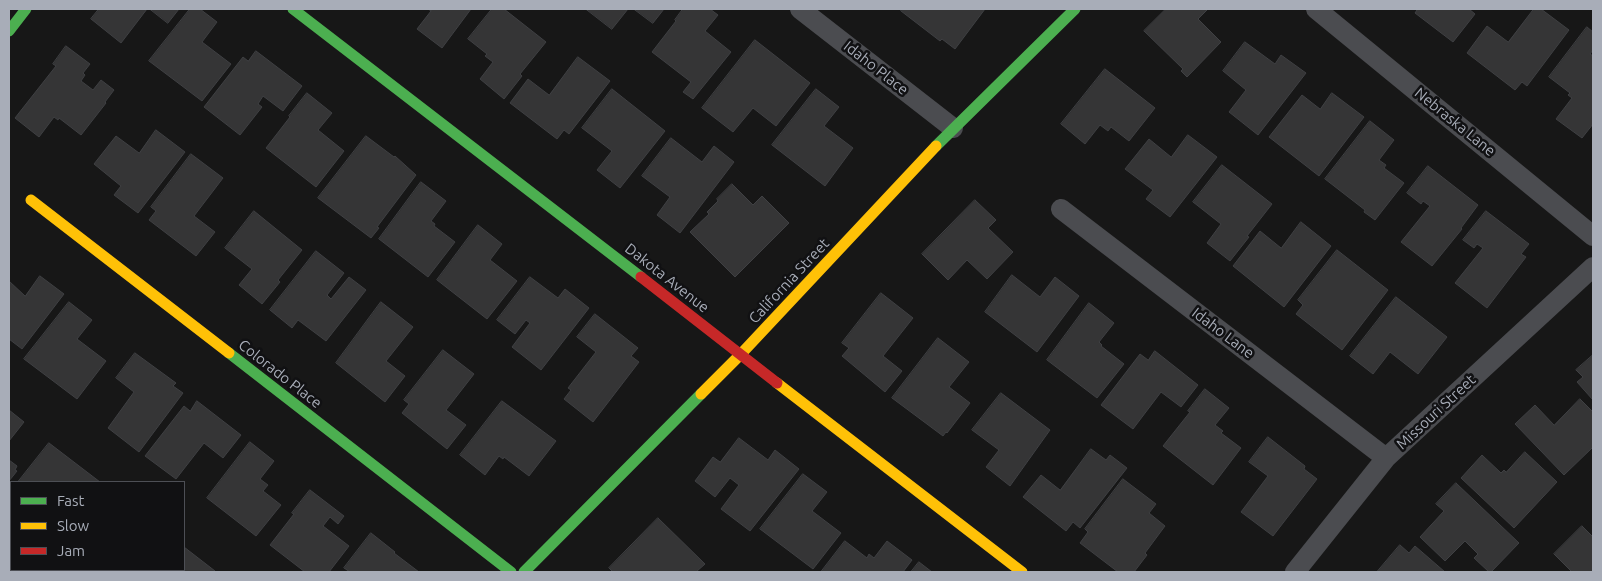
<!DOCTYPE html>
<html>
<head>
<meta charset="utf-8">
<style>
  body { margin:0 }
  #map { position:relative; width:1602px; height:581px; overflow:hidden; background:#171717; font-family:Ubuntu,sans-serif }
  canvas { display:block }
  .frame { position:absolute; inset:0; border:10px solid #a8adb8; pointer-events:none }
  .legend { position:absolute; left:10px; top:481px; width:175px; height:90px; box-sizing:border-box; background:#111113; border:1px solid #4d4f55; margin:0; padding:6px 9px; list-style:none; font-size:15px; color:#a8adb8 }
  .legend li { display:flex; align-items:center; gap:10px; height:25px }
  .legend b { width:25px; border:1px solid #4d4f55 }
</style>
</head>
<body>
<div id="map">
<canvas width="1602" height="581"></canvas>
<div class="frame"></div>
<ul class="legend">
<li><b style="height:6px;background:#4caf50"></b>Fast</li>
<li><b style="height:6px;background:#ffc107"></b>Slow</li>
<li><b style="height:6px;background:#c62828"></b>Jam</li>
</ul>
</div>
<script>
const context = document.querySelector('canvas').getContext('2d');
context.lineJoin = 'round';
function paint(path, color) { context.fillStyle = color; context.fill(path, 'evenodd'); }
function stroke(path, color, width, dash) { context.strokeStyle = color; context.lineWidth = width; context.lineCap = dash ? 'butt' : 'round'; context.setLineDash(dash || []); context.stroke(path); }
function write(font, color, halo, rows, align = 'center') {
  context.font = font + ' Ubuntu,sans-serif'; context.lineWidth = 5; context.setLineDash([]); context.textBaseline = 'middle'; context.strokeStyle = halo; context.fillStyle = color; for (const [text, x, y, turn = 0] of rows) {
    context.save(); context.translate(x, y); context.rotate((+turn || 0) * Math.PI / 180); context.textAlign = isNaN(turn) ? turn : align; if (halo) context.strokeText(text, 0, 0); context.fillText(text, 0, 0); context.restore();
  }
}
const building = new Path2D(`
  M99 9H147L121 43 91 19Z
  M150 9H179L168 23Z
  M190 9H200L217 22 202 42 231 64 202 101 149 61Z
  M428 9H471L442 48 417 29 431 11Z
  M492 9H504L546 42 520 74 522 76 504 99 480 79 493 62 485 56 487 54 468 39Z
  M586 9H628L612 29Z
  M634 9H664L653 23Z
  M683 9H710L718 15 705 31 731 52 693 99 683 92 691 82 652 52 676 21 675 20Z
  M902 9H985L955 49 942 39 940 41 901 11Z
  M1166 9H1208L1198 19 1221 42 1187 77 1181 71 1183 69 1144 31Z
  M1416 9H1469L1475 14 1453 42 1415 13 1417 10Z
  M1534 9H1541L1569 30 1527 86 1522 82 1515 90 1467 53 1487 26 1508 42Z
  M1587 27 1593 32V50L1590 54 1593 56V124L1582 138 1556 119 1572 98 1568 95 1570 93 1549 77Z
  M755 40 810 83 776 126 753 108 733 132 702 108Z
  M1245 42 1275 64 1281 55 1306 73 1258 135 1229 112 1246 90 1223 71Z
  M66 46 90 64 83 73 85 75 81 81 93 90 101 80 114 90 105 102 106 103 81 135 59 118 58 120 54 117 39 137 15 118 56 66 53 64Z
  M256 51 302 86 283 111 263 96 258 104 262 107 240 135 204 107 243 57 248 61Z
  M578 57 610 81 569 134 564 130 557 139 510 103 528 79 549 95Z
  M1105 69 1155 108 1129 141 1111 127 1108 131 1100 125 1085 144 1061 124Z
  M612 89 665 131 620 188 597 170 612 151 582 128Z
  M816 89 839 107 824 126 853 148 825 186 772 145Z
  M307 93 332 113 318 130 344 151 316 187 266 148 290 117 289 116Z
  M1332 93 1364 117 1319 176 1269 137 1302 95 1320 109Z
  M1370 121 1394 140 1379 160 1386 165 1384 168 1404 183 1375 220 1364 212 1365 210 1325 179Z
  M156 130 185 152 138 213 114 195 121 186 94 164 116 136 139 153Z
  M1188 135 1217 157 1170 217 1146 199 1153 190 1125 169 1149 139 1171 157Z
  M366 136 394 157 395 156 416 175 377 227 379 228 371 238 318 198Z
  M671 138 702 162 714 146 734 162 680 233 657 215 670 197 642 176Z
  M191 154 223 178 194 216 215 232 196 256 149 220 156 211 151 207Z
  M1222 165 1272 204 1247 236 1249 237 1230 261 1207 243 1221 224 1193 202Z
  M1428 166 1478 205 1461 228 1462 229 1432 266 1401 242 1430 206 1423 201 1421 204 1407 193Z
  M421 182 446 201 431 221 435 224 434 226 455 242 428 277 379 239Z
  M732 184 753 205 762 196 789 223 735 277 690 232 709 214 707 212 718 201 717 199Z
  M975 200 996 220 988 228 1013 252 987 279 967 260 948 280 922 254Z
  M254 211 302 250 278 280 280 282 262 304 239 285 252 269 225 248Z
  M1486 211 1529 244 1521 254 1526 257 1487 308 1455 283 1483 248 1477 244 1474 248 1463 240Z
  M1301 222 1331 246 1284 307 1233 266 1260 231 1281 248Z
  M478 225 502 244 490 260 517 281 487 319 437 280Z
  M1337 250 1388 290 1342 350 1296 314 1303 305 1298 300Z
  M316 251 344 273 327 295 331 299 349 277 366 290 326 341 298 320 292 328 270 310Z
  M1012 275 1040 297 1055 277 1079 296 1037 352 985 312Z
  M40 276 64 294 22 349 9 339V281L25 296Z
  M530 277 558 298 565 289 589 308 541 370 512 347 530 323 526 320 515 334 497 320Z
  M881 293 913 318 883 356 902 371 885 392 842 356 849 348 842 343Z
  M1396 297 1447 337 1418 374 1390 352 1373 374 1350 356Z
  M69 302 92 320 77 339 106 361 77 399 24 359Z
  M381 302 413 327 386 361 405 376 385 402 336 363Z
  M1089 303 1114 323 1099 342 1102 345 1101 346 1124 364 1097 398 1047 360Z
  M595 314 638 348 631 356 639 362 593 422 564 399 571 390 568 388 596 352 577 337Z
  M938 338 969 362 949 387 970 403 947 433 946 432 943 436 892 398Z
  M443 350 474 374 446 410 466 425 447 449 402 413 409 404 404 400Z
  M1155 351 1198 385 1181 407 1161 392 1133 429 1101 405 1140 354 1148 360Z
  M135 353 176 383 173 386 183 393 139 452 108 428 134 392 116 378Z
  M1593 355V400L1577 382 1583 377 1576 370Z
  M1205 389 1229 408 1215 425 1223 431 1221 433 1241 448 1213 485 1163 446 1190 412 1188 411Z
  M1001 393 1050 430 1010 486 986 467 999 450 972 430Z
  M1580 399 1593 412V447L1564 475 1515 424 1535 405 1554 425Z
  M197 401 241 435 223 458 204 443 176 479 145 456 184 406 190 411Z
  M502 401 556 441 529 476 504 457 503 459 499 456 485 475 460 455Z
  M9 410 24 422 9 441Z
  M1268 437 1305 466 1304 469 1317 479 1273 536 1241 512 1268 476 1249 462Z
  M739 438 768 460 775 450 799 469 750 531 721 509 739 485 730 478 715 497 695 481 713 457 720 462Z
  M250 442 274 461 260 479 268 485 263 491 281 505 256 536 207 498Z
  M49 443 100 482H18Z
  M1091 449 1106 460 1110 455 1127 468 1080 528 1073 522 1066 531 1023 497 1041 475 1060 490Z
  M1525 452 1557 482 1514 528 1461 478 1482 455 1501 473 1504 470 1506 472Z
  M9 460 17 466 15 470 17 471 9 481Z
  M803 474 827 492 812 511 841 533 813 569 760 529Z
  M1123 479 1156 504 1149 513 1165 526 1145 553 1147 555 1134 572H1118L1080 543 1088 532 1085 529Z
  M1456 483 1519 543 1491 572H1489L1474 558 1478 554 1465 541 1445 561 1420 537 1444 511 1436 504Z
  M310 490 344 516 338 524 330 517 323 526 349 546 329 572H305L270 545 294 514 292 513Z
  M658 518 705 564 696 572H613L609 568Z
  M1582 526 1593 537V572H1572L1554 554Z
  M371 533 395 552 394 553 419 572H350L344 568Z
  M845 541 867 558 869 554 874 558 887 541 912 560 903 572H821Z
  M1400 545 1409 553 1415 546 1445 572H1377Z
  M184 547 215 571 214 572H141L138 570H184Z
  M919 562 932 572H911Z
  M91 570H124L122 572H94Z`);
const street = new Path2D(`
  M800 9 953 128
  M1316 9 1593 236
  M1061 209 1386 458
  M1295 572 1386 458 1593 267`);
const fast = new Path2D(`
  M293 9 641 277
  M9 31 26 9
  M936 146 1075 9
  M229 353 511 572
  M524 572 701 394`);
const slow = new Path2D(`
  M31 200 229 353
  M777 383 1022 572
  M701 394 741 354 936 146`);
const jam = new Path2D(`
  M641 277 777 383`);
const streetNames = [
  ["Idaho Place",876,68,38],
  ["Nebraska Lane",1455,122,39],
  ["Dakota Avenue",667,278,38],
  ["California Street",789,281,-47],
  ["Idaho Lane",1223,333,37],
  ["Colorado Place",280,374,38],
  ["Missouri Street",1436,412,-43]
];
paint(building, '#353536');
stroke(building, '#3f4043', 1);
stroke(street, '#4b4c50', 20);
stroke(fast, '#4caf50', 11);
stroke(slow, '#ffc107', 11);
stroke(jam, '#c62828', 11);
write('15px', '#a8adb8', '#111113', streetNames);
</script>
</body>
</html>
